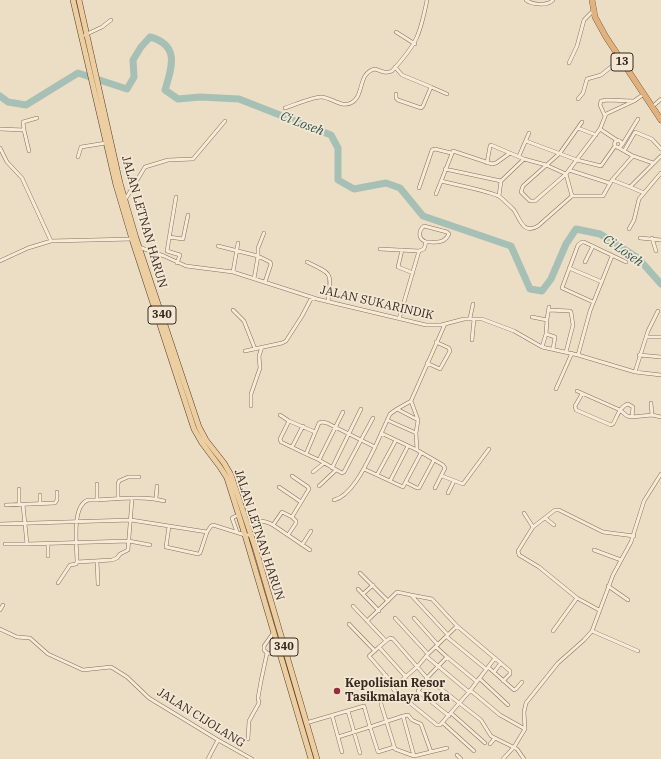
<!DOCTYPE html>
<html>
<head>
<meta charset="utf-8">
<style>
  body { margin:0 }
  canvas { display:block; background:#ecddc5 }
</style>
</head>
<body>
<canvas width="661" height="759"></canvas>
<script>
const context = document.querySelector('canvas').getContext('2d');
context.lineJoin = 'round';
function stroke(path, color, width, dash) { context.strokeStyle = color; context.lineWidth = width; context.lineCap = dash ? 'butt' : 'round'; context.setLineDash(dash || []); context.stroke(path); }
function write(font, color, halo, rows, align = 'center') {
  context.font = font + ' "IBM Plex Serif",serif'; context.lineWidth = 3.5; context.setLineDash([]); context.textBaseline = 'middle'; context.strokeStyle = halo; context.fillStyle = color; for (const [text, x, y, turn = 0] of rows) {
    context.save(); context.translate(x, y); context.rotate((+turn || 0) * Math.PI / 180); context.textAlign = isNaN(turn) ? turn : align; if (halo) context.strokeText(text, 0, 0); context.fillText(text, 0, 0); context.restore();
  }
}
const river = new Path2D(`
  M0 96 8 102 26 105 78 73 127 89 134 77 133 60 141 47 150 37C180 45 172 67 165 90L178 99 200 97 239 99 331 135 338 148V180L354 189 386 183 400 188 423 216 511 246 530 289 542 291 551 279 566 244 576 229 600 234 638 258 661 284`);
const minor = new Path2D(`
  M526 0C532 5 548 6 553 0
  M396 32 415 44
  M85 35 102 27 111 20
  M569 63 577 46 584 20 593 11
  M395 67 402 75 431 87 423 106 421 108 398 100 396 98V94
  M431 87 447 94
  M578 99 583 93 587 79 601 75 621 59
  M652 107 661 99
  M285 108C294 105 313 97 321 97 331 97 341 108 351 103 365 96 357 73 375 69 381 71 386 74 392 71 417 44 420 35 427 0
  M605 116 600 105 601 101 607 100 633 101
  M582 122 560 153 523 186 521 192 530 201H535L566 174 600 129 606 114 634 101 644 94
  M578 128 596 135
  M0 129 24 130 29 151
  M600 129 618 141
  M24 130 23 122 37 118
  M614.5 144a3.5 3.5 0 1 1 7 0a3.5 3.5 0 1 1-7 0Z
  M526 141 577 160 601 166 615 146
  M622 145 638 119
  M0 148 7 162 22 178 51 241
  M619 148 633 156 653 163
  M624 151 635 132 652 139 661 149
  M519 156 529 133
  M78 157 81 147 106 143
  M487 163 490 146 491 145 524 159
  M445 169 501 181
  M569 170 609 183
  M612 180 630 187 661 156
  M441 181C452 184 494 192 500 197 505 201 510 206 514 210 520 219 523 235 538 226L572 196H603L612 180 633 156
  M630 187 644 193
  M419 188 432 150 435 149 451 153
  M436 194 453 151 492 164 496 163 510 153
  M499 196 501 181 524 159 546 165 566 174 572 196
  M176 197 167 251 180 255 177 263
  M125 200 145 167 168 160 193 159 225 121
  M629 229 634 220 639 199 661 173
  M169 237 183 239 188 215
  M640 238 661 240
  M652 238 656 251
  M218 246 258 256 270 262 271 264 265 282
  M139 247 164 256 186 266 233 272 317 299 426 325H441L464 319H482L514 331 542 347 578 355 635 372 661 375
  M380 249 419 251 399 319
  M402 250 398 267 413 273
  M419 251 424 249 426 242C436 242 444 244 449 234L447 232 424 226C418 231 418 239 426 242
  M0 261 28 248 51 241 132 239
  M307 262C334 275 331 272 328 302
  M585 262 593 246
  M569 268 602 282
  M233 272 238 243
  M254 279 258 256V248L264 233
  M593 302 562 288 578 245 582 242H584L626 262
  M233 310 244 321 255 349
  M549 310 570 311 571 312 573 325 566 352
  M532 317 547 320 546 334 542 347
  M470 318 473 304
  M547 319 549 307
  M546 334 555 337 553 349
  M646 337H661
  M472 340 474 319
  M245 351 282 343 286 341 302 316 312 297
  M578 355 590 311 612 256
  M639 355 661 357
  M427 363 440 369 450 351 449 348 436 342
  M635 372 648 331 658 311
  M556 389 572 353
  M577 391 620 410 627 416 632 417 652 415 661 417
  M582 394 575 406 576 410 611 425 613 424C617 417 620 406 628 404L633 407 632 417
  M411 401 418 420 416 433 417 450 443 465 445 468 435 488
  M651 403 652 415
  M251 406V394L260 368 259 356 262 347
  M397 409 418 420
  M343 412 319 460 342 473 344 472 361 440 375 447 390 414 397 409 411 401 445 324
  M280 415 289 421
  M387 420 416 433
  M381 433 417 450
  M292 447 303 426
  M306 454 281 442 280 439 289 421 315 432
  M319 460 306 454 319 423 322 422 327 423 361 440 373 418
  M332 468 361 409
  M364 469 403 487 421 453
  M313 472 324 463
  M377 475 396 440
  M442 476 463 484 489 449
  M390 481 408 446
  M407 483 417 488H419L434 460
  M97 484V500
  M319 486 336 470
  M279 487 301 502
  M19 489V505
  M448 493 454 481
  M40 495V503
  M118 499V484L119 481 128 477H139
  M156 499 157 486
  M334 500C352 496 367 463 375 447
  M6 505 55 503 57 500V492
  M23 505 27 544
  M524 513 533 527
  M545 518 554 525
  M0 524 131 520 207 532 211 526 213 525 245 535H250
  M248 525C257 521 263 519 273 525L282 512 292 517 309 489 308 487 292 476
  M273 525 310 550
  M169 526 166 547 198 554 200 553 207 532
  M237 532 232 518 238 515
  M288 535 296 523V521L292 517
  M48 543V556
  M5 544H27L129 541 150 545
  M302 545 311 531
  M594 550 621 560
  M97 561 98 584
  M77 562C77 547 71 506 88 500 113 500 140 495 164 501
  M360 573 388 601
  M58 583 70 565 76 564 77 562 112 560 117 558 120 554 128 550 132 499
  M608 586 628 600
  M358 589 379 611
  M363 594 373 585
  M353 606 386 641 390 638 393 639 427 678 481 720 491 736 517 749 524 759
  M0 610 3 605
  M599 610 577 598 539 567 519 555 518 551 533 527 555 510H559L603 532 634 536
  M395 618 428 654
  M414 618 438 645
  M367 621 397 592 411 595
  M349 624 375 651
  M457 626 428 654 418 666 395 686 393 688 394 690 437 725H440L469 692 495 658
  M0 629 17 637 30 638 48 654 83 670 111 667 127 677 149 698 218 740 252 759
  M553 631 577 598
  M592 631 638 651
  M274 632 264 646V650L267 653 281 654
  M448 635 411 595 432 599 457 626 510 671V674L503 681
  M447 637 486 669
  M386 641 379 647 406 677
  M379 647 369 656 395 686
  M436 647 447 657 427 678 418 691 449 716
  M426 656 469 692
  M447 657 476 681
  M488 667 514 690 516 689 522 682
  M494 672 501 663
  M479 678 508 705
  M374 684 386 675
  M470 690 500 715 525 729
  M381 704 395 749 414 756
  M348 711 360 753
  M451 713 485 743
  M332 715 342 752
  M403 716 408 715 412 720 421 724 431 752
  M306 723 364 706 370 727 403 716 414 756 447 748
  M443 723 474 751
  M338 737 370 727 378 752 394 747
  M248 739 249 721 259 703 258 698 261 681 267 653
  M490 744 495 738
  M457 755 461 759
  M208 759 218 740
  M503 759 514 747 525 729 524 712 526 703 558 663 584 640 592 631 613 575 631 542 644 501 661 474`);
const primary = new Path2D(`
  M73 0 116 185 132 239 194 429 202 443 220 467 227 478 245 535 311 759
  M79 0 120 183 136 238 199 427 206 440 224 463 231 475 256 550 317 759`);
const trunk = new Path2D(`
  M592 0 595 17 606 37 661 120`);
const markers = [
  [337,691,4,"#922f39"]
];
const shields = [
  [622,62,22],
  [162,315,28],
  [284,647,28]
];
const shieldNames = [
  ["13",622,62],
  ["340",162,315],
  ["340",284,647]
];
const streetNames = [
  ["JALAN LETNAN HARUN",144,222,74],
  ["JALAN SUKARINDIK",377,303,13],
  ["JALAN LETNAN HARUN",259,535,72],
  ["JALAN CIJOLANG",201,718,32]
];
const poiNames = [
  ["Kepolisian Resor",345,684],
  ["Tasikmalaya Kota",345,698]
];
const waterNames = [
  ["Ci Loseh",302,124,21],
  ["Ci Loseh",623,251,35]
];
stroke(river, '#a7c0b6', 7);
stroke(minor, '#866f5c', 4);
stroke(primary, '#543e30', 6);
stroke(trunk, '#543e30', 6);
stroke(minor, '#f7ebd8', 3);
stroke(primary, '#edcea0', 5);
stroke(trunk, '#e2b27e', 5.5);
for (const [x, y, r, color] of markers) { const dot = new Path2D(); dot.arc(x, y, r, 0, 2 * Math.PI); context.fillStyle = color; context.fill(dot); stroke(dot, '#f4e8d5', 1.5); }
for (const [x, y, w] of shields) { const box = new Path2D(); box.roundRect(x - w / 2, y - 9, w, 18, 3); context.fillStyle = '#f4e8d5'; context.fill(box); stroke(box, '#37291f', 1); }
write('bold 11px', '#37291f', null, shieldNames);
write('12px', '#37291f', '#f4e8d5', streetNames);
write('bold 12px', '#37291f', '#f4e8d5', poiNames, 'left');
write('italic 13px', '#2f5650', '#f4e8d5', waterNames);
</script>
</body>
</html>
